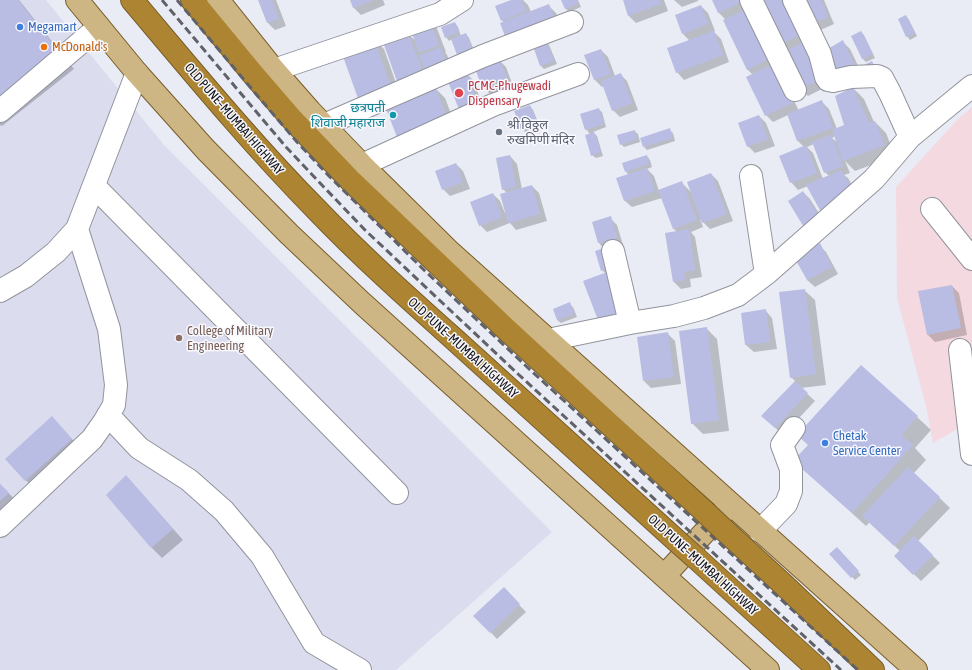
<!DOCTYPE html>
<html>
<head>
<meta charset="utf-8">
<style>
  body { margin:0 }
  canvas { display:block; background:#e9ebf5 }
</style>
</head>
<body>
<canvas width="972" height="670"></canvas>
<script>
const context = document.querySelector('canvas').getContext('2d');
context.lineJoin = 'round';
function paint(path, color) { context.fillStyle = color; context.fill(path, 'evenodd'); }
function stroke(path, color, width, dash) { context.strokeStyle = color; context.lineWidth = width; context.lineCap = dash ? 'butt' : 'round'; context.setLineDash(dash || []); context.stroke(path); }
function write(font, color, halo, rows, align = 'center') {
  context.font = font + ' "Asap Condensed","Noto Sans Devanagari",sans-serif'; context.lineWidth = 3; context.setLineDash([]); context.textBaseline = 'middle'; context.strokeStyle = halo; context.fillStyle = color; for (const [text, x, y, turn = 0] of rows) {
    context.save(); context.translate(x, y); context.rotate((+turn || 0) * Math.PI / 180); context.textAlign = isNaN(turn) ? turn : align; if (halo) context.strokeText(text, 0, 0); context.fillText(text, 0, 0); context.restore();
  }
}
const built = new Path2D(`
  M0 0H46L164 145 552 532 396 670H0Z`);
const industrial = new Path2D(`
  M972 107V418L966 424 933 443 926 406 897 298 896 187 957 120Z`);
const shadow = new Path2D(`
  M0 0H19L74 69 2 126 0 125Z
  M259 0H276L286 26 275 30 268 23Z
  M351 0H383L385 5 361 15 354 8Z
  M514 0H523L528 5 531 12 549 6 556 13 563 32 504 23 502 20Z
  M562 0H578L581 7 569 12 566 9Z
  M627 0H664L668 11 636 23 629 16 624 1Z
  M674 0H698V1L682 7Z
  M713 0H742L780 72 799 111 822 102 829 109 837 129 845 126 853 88 864 99 874 122H875L886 133 895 156 855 171 845 161 850 173 844 175 848 178 860 199 808 186 798 190 791 182 804 147 798 141 788 115 773 122 766 115 753 75 747 69 726 20 719 13ZM835 136 838 143 832 138ZM814 144 825 172 829 176 823 179 813 153 807 147Z
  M791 0 830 85 808 96 800 89 781 44Z
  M800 0H824L834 24 816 32Z
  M701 6 708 13 715 31 714 32 721 39 729 62 684 80 677 72 690 41 683 34Z
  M906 16 909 20 917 36 910 40 907 36Z
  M455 23 458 27 461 36 466 34 469 38 478 60 452 39 449 41 446 37Z
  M410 26H436L446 52H445L447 55 455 73 406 91 408 34 417 42Z
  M861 32 864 35 875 58 866 62 863 59 852 36Z
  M373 38 384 49 402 100 435 88 445 98 457 129 409 147Z
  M546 42 549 45 557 64 544 69 541 66 534 46Z
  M843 42 850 49 864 78 841 77Z
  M601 50 608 57 615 76 620 74 627 81 638 110 620 117 613 110 604 86 602 87 595 80 586 56Z
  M499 60 506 67 513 86 490 94 483 87Z
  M466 73 473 80 485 112 468 118Z
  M530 106 533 110 540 127 525 132 522 129Z
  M598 109 602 112 606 127 593 132 597 136 603 156 596 158 592 155 590 134 586 129Z
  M759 116 766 123 775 146 755 153 748 146Z
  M669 130 673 133 675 141 647 150 644 147Z
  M634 131 638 134 640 142 624 147 621 144Z
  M510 156 517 164 522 189 532 186 539 193 547 221 516 230 510 223 487 232 480 225 493 194 500 201 505 213 506 212 507 193 503 189Z
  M647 156 650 160 652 167 647 169 654 176 659 191 681 182 691 192 711 174 718 181 733 221 710 229 700 219 703 227 691 232 695 237 702 277 690 279 691 287 681 289 674 282 677 232 674 229 662 198 632 207 624 200 629 175 626 172Z
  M456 164 463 171 470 189 450 196 443 189Z
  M803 192 810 199 827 226 813 235Z
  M610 218 617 225 623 245 605 250 628 318 606 327 605 273 602 270 604 249 599 243 593 223Z
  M819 245 826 252 838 274 815 287 807 280Z
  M952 286 959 293 967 335 935 342 928 335Z
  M804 290 815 300 826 385 801 388 815 401 783 435 770 423 795 381 791 377Z
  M569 304 573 307 577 317 561 323 557 320Z
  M765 310 772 318 777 349 754 352 746 345Z
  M707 329 717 339 729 431 703 434 692 423Z
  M668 334 675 341 681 384 651 388 644 381Z
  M861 366 917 417 931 430 915 448 926 460 914 473 950 508 918 541 940 563 921 581 895 556 900 551 870 522 866 526 809 474V445Z
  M52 417 82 450 36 491 6 459Z
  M0 484 19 504 0 521Z
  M136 487 183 540 162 558 152 548 107 495Z
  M837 548 861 575 855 580 831 554Z
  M504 589 526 612 497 639 475 616Z`);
const building = new Path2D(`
  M0 0H18L61 54 0 103Z
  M258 0H272L279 19 267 23Z
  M350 0H374L353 8Z
  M511 0H522L526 11 501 21 495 6Z
  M561 0H577L578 4 565 9Z
  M623 0H660L661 4 628 16Z
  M712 0H739L740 3 718 13Z
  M761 0H787L802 34 780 44Z
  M798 0H821L828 17 809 25Z
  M549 4 557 25 508 44 500 23Z
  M701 5 708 24 682 34 675 15Z
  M749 8 773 57 747 70 723 20Z
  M906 15 915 33 906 37 898 19Z
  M429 18 439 45 419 53 409 25Z
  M455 22 459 32 445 38 441 27Z
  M714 31 723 55 676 73 667 48Z
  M861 31 873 54 862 59 851 36Z
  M408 33 424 74 398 84 383 42Z
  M466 33 475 57 460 63 451 39Z
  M373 37 393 92 360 104 340 48Z
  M843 40 857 71 840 77 826 50Z
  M546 41 554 61 540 66 533 46Z
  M806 41 824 78 800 89 782 53Z
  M440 47 448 66 427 74 419 56Z
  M601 49 611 74 594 80 584 55Z
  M499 59 507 78 482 88 475 68Z
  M872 61 877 71 862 66Z
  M773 64 792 103 765 116 746 77Z
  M466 71 478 105 460 112 447 79Z
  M621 73 632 103 612 111 601 81Z
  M435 87 447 118 397 137 385 106Z
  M853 87 869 123 875 121 885 145 843 161 832 130 844 125 835 96Z
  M822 100 833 128 797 141 787 114Z
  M530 105 537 123 521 130 514 111Z
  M599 108 604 124 585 130 580 114Z
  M759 115 768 139 747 147 738 123Z
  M670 128 673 138 643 147 640 138Z
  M635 130 637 139 620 145 617 135Z
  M594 132 601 152 591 156 585 135Z
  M831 135 843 166 824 173 812 142Z
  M806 145 817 173 790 183 779 156Z
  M510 155 516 187 502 190 496 158Z
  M647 155 649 164 625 172 622 163Z
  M456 163 463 182 442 190 435 171Z
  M647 168 655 191 624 201 616 178Z
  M841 170 854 192 821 212 806 185Z
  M711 173 727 214 702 223 687 182Z
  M682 181 697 220 673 229 658 190Z
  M532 185 540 214 508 223 500 194Z
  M803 191 821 219 805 229 788 201Z
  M493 193 502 217 479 226 470 202Z
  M611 216 617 238 598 243 592 222Z
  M689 229 695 270 684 272 685 280 673 282 665 233Z
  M820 243 832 267 807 280 794 257Z
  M604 248 610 268 601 271 595 251Z
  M607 272 622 311 598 320 583 281Z
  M952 285 961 328 927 335 918 291Z
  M805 289 816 374 790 378 779 292Z
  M570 302 574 314 557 320 553 309Z
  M766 309 770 342 745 345 741 313Z
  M707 327 719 420 691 424 679 331Z
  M668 332 674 377 643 381 637 337Z
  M861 365 918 416 901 435 913 445 852 513 793 461 808 445 797 435Z
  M795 381 808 393 775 428 761 416Z
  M52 416 72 439 25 481 5 459Z
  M908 467 940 497 894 546 862 516Z
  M126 475 173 529 151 548 106 495Z
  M0 484 9 493 0 501Z
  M914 536 933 555 913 575 894 556Z
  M837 547 859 571 851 578 829 554Z
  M504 587 520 604 490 633 473 616Z`);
const minor = new Path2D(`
  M751 0 795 90
  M794 0 820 54 826 77 828 80 833 81 851 77 877 76 882 78 890 93 910 137
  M274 70 440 14 462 0
  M0 111 99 27
  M324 125 483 56 572 22
  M362 165 493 105 578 74
  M751 176 766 274
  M94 186 397 493
  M932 209 972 259
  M613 251 630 323
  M0 291 26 276 56 252 77 229 137 73
  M548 340 630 323 674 316 704 308 738 295 766 274 874 179 910 137 972 86
  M960 350 972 454
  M108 415 139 448 189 480 224 511 262 556 314 643 360 670
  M0 526 92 439 104 422 114 405 116 385 109 329 77 229
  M760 531 786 504 791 491V469L782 445 794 428`);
const major = new Path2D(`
  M77 0 137 73 206 150 289 234 362 303 768 670
  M218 0 274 70 310 111 362 165 450 252 916 670
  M664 576 727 508`);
const highway = new Path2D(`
  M132 0C192 71 251 143 316 209 360 255 407 297 454 339 528 407 603 474 678 542
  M192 0 253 74 290 117 351 181 505 328 705 512
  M723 529 784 585 873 670
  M696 558 819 670`);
const rail = new Path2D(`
  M162 0 286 147 320 183 365 230 518 374 841 670
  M177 0 256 94 297 142 329 176 424 270 526 366 858 670`);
const highwayBridge = new Path2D(`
  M705 512 723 529
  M678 542 696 558`);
const markers = [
  [20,27,4,"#3f7fe0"],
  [44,47,4,"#e8710a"],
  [459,93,5,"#e0444e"],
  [393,115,4,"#0f9aa8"],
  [499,132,4,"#6b7280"],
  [179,338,4,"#8d6e63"],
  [825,443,4,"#3f7fe0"]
];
const shopNames = [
  ["Megamart",28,27],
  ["Chetak",833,436],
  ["Service Center",833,451]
];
const foodNames = [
  ["McDonald's",52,47]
];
const healthNames = [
  ["PCMC-Phugewadi",468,86],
  ["Dispensary",468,101]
];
const cultureNames = [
  ["छत्रपती",385,108],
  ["शिवाजी महाराज",385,123]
];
const streetNames = [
  ["OLD PUNE–MUMBAI HIGHWAY",234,119,49],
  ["OLD PUNE–MUMBAI HIGHWAY",463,348,42],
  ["OLD PUNE–MUMBAI HIGHWAY",703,565,42]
];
const worshipNames = [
  ["श्री विठ्ठल",507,125],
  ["रुखमिणी मंदिर",507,140]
];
const educationNames = [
  ["College of Military",187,331],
  ["Engineering",187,346]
];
paint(built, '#dbddef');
paint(industrial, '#f4dae0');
paint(shadow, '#0003');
paint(building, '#b9bde4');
stroke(minor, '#92949d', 24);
stroke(major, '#785e29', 24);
stroke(highway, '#785e29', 24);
stroke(minor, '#fff', 22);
stroke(major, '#ceb684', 22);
stroke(highway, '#ad8532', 22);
stroke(rail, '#616268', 3, [8, 4]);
stroke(highwayBridge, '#785e29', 24, []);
stroke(highwayBridge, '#ad8532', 22);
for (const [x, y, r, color] of markers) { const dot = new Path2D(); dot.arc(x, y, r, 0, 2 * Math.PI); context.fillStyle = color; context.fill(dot); stroke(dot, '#f8f8ff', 1.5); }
write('13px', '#366cbe', '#f8f8ff', shopNames, 'left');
write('13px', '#c56008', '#f8f8ff', foodNames, 'left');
write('13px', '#be3a42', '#f8f8ff', healthNames, 'left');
write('13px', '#0d838f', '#f8f8ff', cultureNames, 'right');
write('13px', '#151519', '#f8f8ff', streetNames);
write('13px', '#5b616d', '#f8f8ff', worshipNames, 'left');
write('13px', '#785e54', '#f8f8ff', educationNames, 'left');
</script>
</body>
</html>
